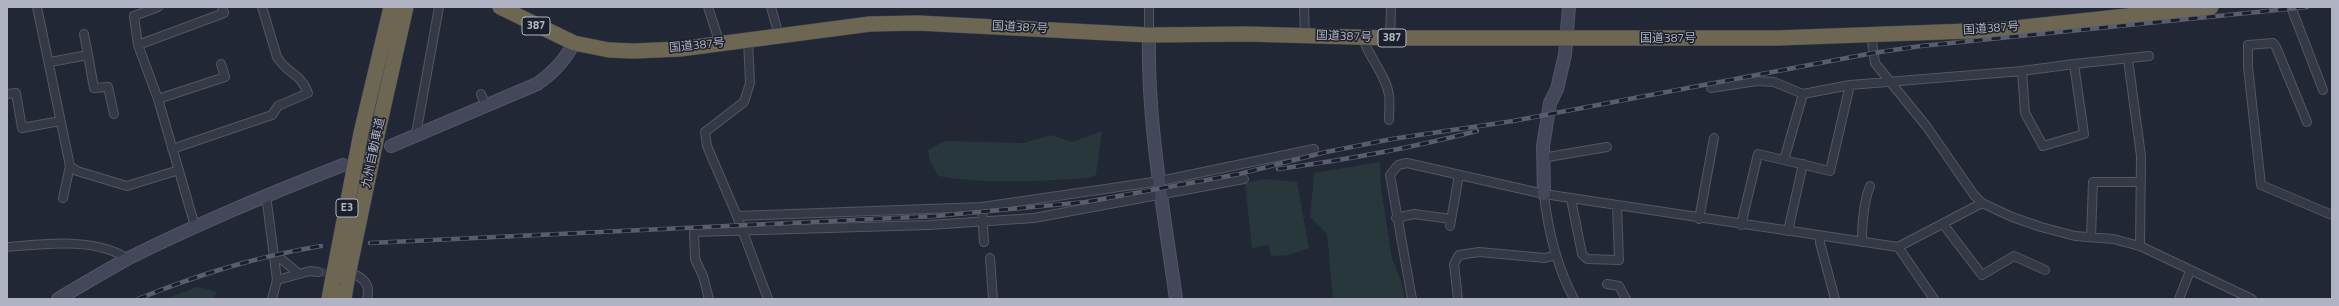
<!DOCTYPE html>
<html>
<head>
<meta charset="utf-8">
<style>
  body { margin:0 }
  #map { position:relative; width:2339px; height:306px; overflow:hidden; background:#222735; font-family:"Titillium Web",sans-serif }
  canvas { display:block }
  .frame { position:absolute; inset:0; border:8px solid #b0b3c3; pointer-events:none }
</style>
</head>
<body>
<div id="map">
<canvas width="2339" height="306"></canvas>
<div class="frame"></div>
</div>
<script>
const context = document.querySelector('canvas').getContext('2d');
context.lineJoin = 'round';
function paint(path, color) { context.fillStyle = color; context.fill(path, 'evenodd'); }
function stroke(path, color, width, dash) { context.strokeStyle = color; context.lineWidth = width; context.lineCap = dash ? 'butt' : 'round'; context.setLineDash(dash || []); context.stroke(path); }
function write(font, color, halo, rows, align = 'center') {
  context.font = font + ' "Titillium Web","Noto Sans JP",sans-serif'; context.lineWidth = 3; context.setLineDash([]); context.textBaseline = 'middle'; context.strokeStyle = halo; context.fillStyle = color; for (const [text, x, y, turn = 0] of rows) {
    context.save(); context.translate(x, y); context.rotate((+turn || 0) * Math.PI / 180); context.textAlign = isNaN(turn) ? turn : align; if (halo) context.strokeText(text, 0, 0); context.fillText(text, 0, 0); context.restore();
  }
}
const green = new Path2D(`
  M1102 131 1096 175 1088 178C1037 181 988 185 938 176L929 159 928 150 945 141 1024 143 1051 135 1072 142Z
  M1380 162 1381 188 1392 259 1401 280 1405 299H1333L1327 234 1310 217 1314 173Z
  M1265 179 1297 182 1309 248 1288 255 1271 256 1269 245 1252 248 1245 183Z
  M197 287 217 292 213 299H165Z`);
const streetTunnel = new Path2D(`
  M318 272 337 274`);
const street = new Path2D(`
  M37 7 70 166 77 171 127 186 179 170
  M158 7 134 16 138 45 158 99 195 226
  M708 7 720 44
  M771 7 779 36
  M1304 7 1305 36
  M2291 7 2323 90
  M84 34 88 55
  M1871 34 1875 63 1927 127 1974 195 1982 203 2012 217 2041 227 2075 236 2113 239 2140 246 2252 299
  M1149 35V7
  M1363 38C1369 58 1386 75 1389 95 1390 103 1389 112 1389 120
  M1390 38 1391 7
  M748 40 750 83 744 102 705 132 707 146 737 216 768 299
  M138 45 224 13 222 7
  M2128 59 2141 156 2140 246
  M50 62 88 55 94 88 108 87 114 114
  M2022 71 2074 64
  M1850 85 1830 171 1784 160 1803 94 1850 85 2022 71 2025 113 2043 146 2084 134 2074 64 2149 56
  M1711 88 1757 81 1774 82 1803 94
  M7 94 16 93 22 128 60 121
  M481 94 486 106
  M158 99 225 77 221 64
  M2307 122 2276 47 2273 43 2248 45V67L2261 185 2332 215
  M416 134 439 7
  M172 149 272 115 278 106 308 93C299 71 288 75 277 57L262 7
  M1542 158 1607 147
  M1544 194C1548 231 1557 267 1574 299
  M266 195 277 280 272 299
  M63 198 70 166
  M1571 199 1582 254 1587 259 1619 260 1617 206
  M982 207 984 242
  M737 216 982 207 1160 181 1314 149
  M1396 218 1414 214 1451 219
  M1699 219 1714 138
  M1943 224 1982 275 2014 256 2045 270
  M1741 225 1758 154 1784 160
  M1450 226 1459 175
  M1788 231 1803 164
  M1820 236V243L1835 299
  M2091 237 2093 182H2141
  M1862 242C1862 223 1863 204 1870 186
  M7 247C44 244 96 237 128 259
  M1898 247 1982 203
  M990 258 993 299
  M275 259 280 258 299 274
  M356 275C367 281 370 287 367 299
  M277 280 310 271 318 272
  M1607 284 1619 286 1626 299
  M709 299 703 276 695 259 694 232 929 225 1034 218 1244 179
  M1412 299 1390 175 1398 165 1407 163 1544 194 1898 247 1934 299
  M1458 299 1454 264 1459 255 1479 252 1545 258 1556 255
  M2179 299 2190 271`);
const secondary = new Path2D(`
  M1149 35C1147 123 1164 212 1176 299
  M391 146 537 84C554 72 564 61 574 43
  M1544 194 1543 146 1550 103 1557 89 1565 55 1569 7
  M58 299C82 285 105 271 129 258 199 223 271 193 343 165`);
const highway = new Path2D(`
  M500 7 574 43 609 50 634 51 680 49 870 24 918 23 1149 35 1247 34 1390 38H1777L1996 30 2211 7
  M378 131 406 7
  M361 133 391 7
  M329 299 332 283
  M344 299 347 280`);
const rail = new Path2D(`
  M1278 169C1345 160 1411 148 1477 131
  M370 243 936 216 1086 202 1239 174 1326 152 1392 139 1513 121 1873 53 1921 46 2307 7
  M138 299C200 274 255 257 321 246`);
const highwayBridge = new Path2D(`
  M347 280 378 131
  M332 283 361 133`);
const shields = [
  [536,26,28],
  [1392,38,28],
  [347,208,22]
];
const shieldNames = [
  ["387",536,26],
  ["387",1392,38],
  ["E3",347,208]
];
const streetNames = [
  ["国道387号",1020,28,3],
  ["国道387号",1991,29,-4],
  ["国道387号",1344,37,2],
  ["国道387号",1668,39],
  ["国道387号",697,46,-6],
  ["九州自動車道",374,153,-78]
];
paint(green, '#28373b');
stroke(streetTunnel, '#373c4a', 8, [8, 4]);
stroke(street, '#535664', 10);
stroke(secondary, '#535664', 14);
stroke(highway, '#404351', 16);
stroke(street, '#353946', 8);
stroke(secondary, '#434759', 12);
stroke(highway, '#6c6653', 15);
stroke(rail, '#595e6f', 4.5);
stroke(rail, '#1b1e2b', 3, [9]);
stroke(highwayBridge, '#404351', 16, []);
stroke(highwayBridge, '#6c6653', 15);
for (const [x, y, w] of shields) { const box = new Path2D(); box.roundRect(x - w / 2, y - 9, w, 18, 3); context.fillStyle = '#1b1e2b'; context.fill(box); stroke(box, '#b0b3c3', 1); }
write('bold 11px', '#b0b3c3', null, shieldNames);
write('12px', '#b0b3c3', '#1b1e2b', streetNames);
</script>
</body>
</html>
